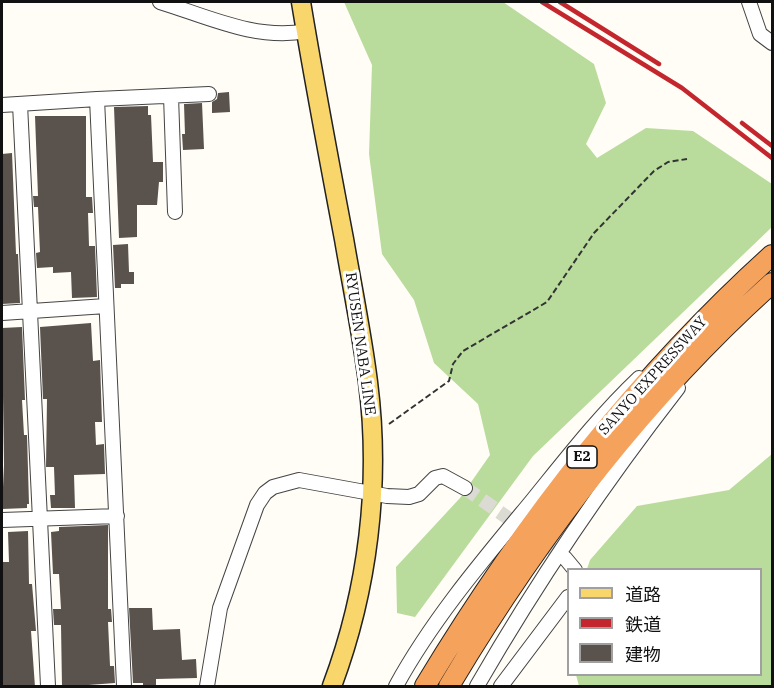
<!DOCTYPE html>
<html>
<head>
<meta charset="utf-8">
<style>
  body { margin:0 }
  #map { position:relative; width:774px; height:688px; overflow:hidden; background:#fffdf5; font-family:"IBM Plex Serif","Noto Sans JP",serif }
  canvas { display:block }
  .frame { position:absolute; inset:0; border:3px solid #111; pointer-events:none }
  .legend { position:absolute; left:567px; top:568px; width:195px; height:108px; box-sizing:border-box; background:#fff; border:2px solid #a0a0a0; margin:0; padding:8px 10px; list-style:none; font-size:18px; color:#111 }
  .legend li { display:flex; align-items:center; gap:12px; height:30px }
  .legend b { width:30px; border:2px solid #a0a0a0 }
</style>
</head>
<body>
<div id="map">
<canvas width="774" height="688"></canvas>
<div class="frame"></div>
<ul class="legend">
<li><b style="height:8px;background:#f9d66b"></b>道路</li>
<li><b style="height:8px;background:#c4262e"></b>鉄道</li>
<li><b style="height:16px;background:#5a524d"></b>建物</li>
</ul>
</div>
<script>
const context = document.querySelector('canvas').getContext('2d');
context.lineJoin = 'round';
function paint(path, color) { context.fillStyle = color; context.fill(path, 'evenodd'); }
function stroke(path, color, width, dash) { context.strokeStyle = color; context.lineWidth = width; context.lineCap = dash ? 'butt' : 'round'; context.setLineDash(dash || []); context.stroke(path); }
function write(font, color, halo, rows, align = 'center') {
  context.font = font + ' "IBM Plex Serif",serif'; context.lineWidth = 6; context.setLineDash([]); context.textBaseline = 'middle'; context.strokeStyle = halo; context.fillStyle = color; for (const [text, x, y, turn = 0] of rows) {
    context.save(); context.translate(x, y); context.rotate((+turn || 0) * Math.PI / 180); context.textAlign = isNaN(turn) ? turn : align; if (halo) context.strokeText(text, 0, 0); context.fillText(text, 0, 0); context.restore();
  }
}
const forest = new Path2D(`
  M344 2H503L594 64 606 103 586 144 597 158 646 128 693 131 772 184V227L533 456 415 617 397 613 396 567 460 498 490 455 478 404 434 363 414 300 382 254 369 154 372 65Z
  M772 454V686H579L576 675 760 674V570L587 569 590 560 637 506 729 490Z`);
const building = new Path2D(`
  M229 92 230 112 212 113V102L217 99 218 93Z
  M202 103 204 149 183 150 182 134H185L184 104Z
  M148 106V115H151L153 162H163V182H159L157 205H137V237L119 238 114 107Z
  M35 116H86V197H92L93 213H88L89 246H95L97 297 72 298 71 272 53 273V267L37 268 36 253 40 252 38 207H34L33 196H38Z
  M12 153 16 254H18L20 303 2 304V154Z
  M128 244 129 272H134V284H121V288H115L113 245Z
  M91 323 93 361 100 360 101 392 102 422H95L96 445 104 444 105 474 74 475 75 508H51L50 495H55L54 467H46L47 399H43L40 327Z
  M22 327 25 400H22L24 435H27L29 504H27V508L2 509 4 465 2 328Z
  M108 525V609H111L112 622H108L110 666H114L115 683 62 687 61 625H54L53 609H61L59 574H53L51 532 59 531V527Z
  M28 531 29 584H32L36 631H31L35 687H2V562H9L8 532Z
  M129 608H152L153 630 180 629 182 660 196 659 197 678 156 679V687H143V683H133Z`);
const minorTunnel = new Path2D(`
  M465 488 565 558`);
const path = new Path2D(`
  M389 424 449 381 453 364 463 351 547 302 594 233 654 171 668 162 687 159`);
const minor = new Path2D(`
  M160 2C206 16 257 41 306 31
  M749 2 760 34 772 43
  M171 96 175 212
  M97 99 209 94
  M20 104 48 686
  M2 105 97 99 124 686
  M2 313 106 306
  M2 520 117 516
  M565 558 575 570
  M207 686 220 608 257 505 265 493 273 487 299 480 387 496 409 497 419 494 435 478 443 476 465 488
  M396 686C432 620 483 560 531 502 566 459 599 416 639 378
  M477 686C537 582 604 483 678 388
  M501 686 568 597`);
const major = new Path2D(`
  M301 2C314 81 329 160 344 239 352 286 362 334 368 382 381 484 368 590 332 686`);
const highway = new Path2D(`
  M425 686C521 527 634 380 772 255
  M449 686C537 538 644 398 772 283`);
const rail = new Path2D(`
  M542 2 682 88 772 158
  M560 2 659 64
  M742 123 772 146`);
const shields = [
  [582,457,30]
];
const shieldNames = [
  ["E2",582,457]
];
const streetNames = [
  ["RYUSEN NABA LINE",360,344,82],
  ["SANYO EXPRESSWAY",653,376,-48]
];
paint(forest, '#b9dc9c');
paint(building, '#5a524d');
stroke(minorTunnel, '#dbdad3', 14, [14, 7]);
stroke(minor, '#444', 16);
stroke(major, '#222', 21);
stroke(highway, '#222', 22);
stroke(path, '#333', 2, [6, 3]);
stroke(minor, '#fff', 14);
stroke(major, '#f9d66b', 18);
stroke(highway, '#f5a25d', 20);
stroke(rail, '#c4262e', 4.5);
for (const [x, y, w] of shields) { const box = new Path2D(); box.roundRect(x - w / 2, y - 11, w, 22, 4.5); context.fillStyle = '#fff'; context.fill(box); stroke(box, '#111', 1.5); }
write('bold 14px', '#111', null, shieldNames);
write('15px', '#111', '#fff', streetNames);
</script>
</body>
</html>
